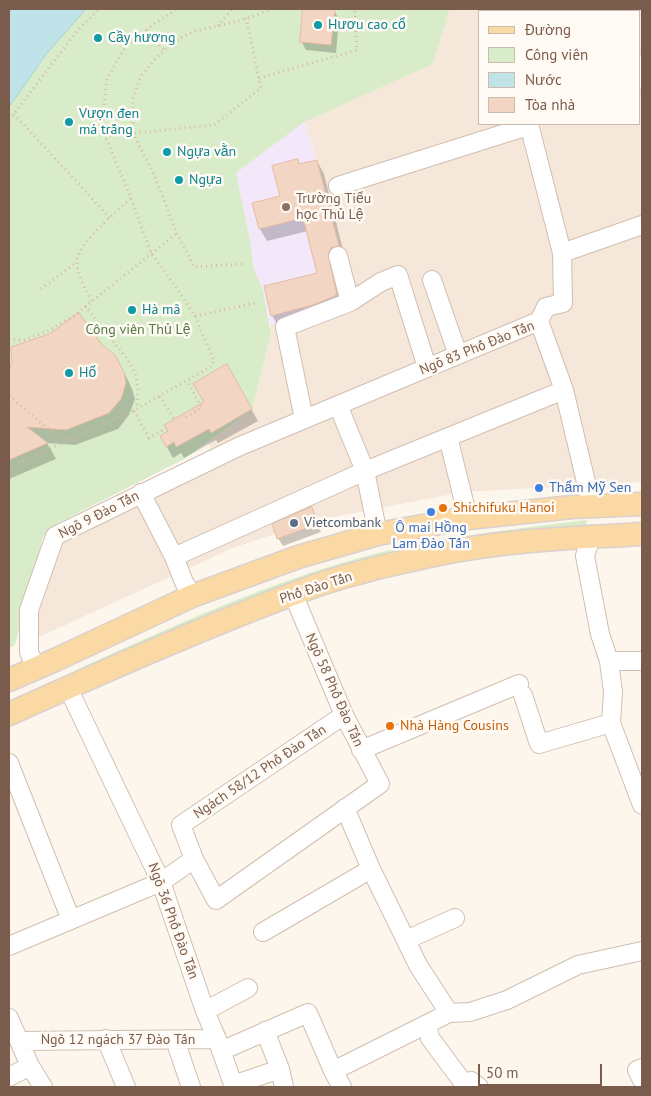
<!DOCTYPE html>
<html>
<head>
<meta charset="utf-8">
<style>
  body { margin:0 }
  #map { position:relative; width:651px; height:1096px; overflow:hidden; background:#fdf6ec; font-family:"PT Sans",sans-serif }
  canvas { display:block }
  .frame { position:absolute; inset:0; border:10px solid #7a5c4d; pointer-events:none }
  .legend { position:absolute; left:478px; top:10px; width:162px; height:115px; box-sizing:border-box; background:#fffaf3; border:1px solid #cabbb1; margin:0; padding:6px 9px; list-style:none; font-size:15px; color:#7a5c4d }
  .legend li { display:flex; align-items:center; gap:10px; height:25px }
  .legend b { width:25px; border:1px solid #cabbb1 }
  .scale { position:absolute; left:478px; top:1064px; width:124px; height:22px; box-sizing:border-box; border:2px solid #7a5c4d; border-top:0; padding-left:6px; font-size:15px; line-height:18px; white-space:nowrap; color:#7a5c4d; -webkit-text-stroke:4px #fffaf3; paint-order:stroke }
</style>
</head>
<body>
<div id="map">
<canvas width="651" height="1096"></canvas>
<div class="frame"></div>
<ul class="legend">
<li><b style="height:6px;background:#fbd9a5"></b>Đường</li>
<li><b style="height:14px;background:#d8ecc9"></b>Công viên</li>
<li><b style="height:14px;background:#bfe3e8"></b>Nước</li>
<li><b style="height:14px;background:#f3d5c3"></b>Tòa nhà</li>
</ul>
<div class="scale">50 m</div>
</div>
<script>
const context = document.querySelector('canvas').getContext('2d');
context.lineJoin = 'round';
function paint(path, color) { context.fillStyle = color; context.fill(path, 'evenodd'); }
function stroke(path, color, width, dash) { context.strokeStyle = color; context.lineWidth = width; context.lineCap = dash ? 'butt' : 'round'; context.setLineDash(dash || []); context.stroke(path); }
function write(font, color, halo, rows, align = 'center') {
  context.font = font + ' "PT Sans",sans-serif'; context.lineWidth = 5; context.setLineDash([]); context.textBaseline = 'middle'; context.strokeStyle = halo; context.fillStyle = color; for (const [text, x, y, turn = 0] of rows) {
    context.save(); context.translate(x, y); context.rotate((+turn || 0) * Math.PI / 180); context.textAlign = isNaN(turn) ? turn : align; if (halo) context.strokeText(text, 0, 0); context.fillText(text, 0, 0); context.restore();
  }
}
const residential = new Path2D(`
  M455 9H642V482L463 492 318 520 235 547 39 637 32 626 61 544 78 526 216 461 208 442 252 410 271 334 270 325 345 297 340 251 317 160 304 121 433 64 449 11ZM480 11H640V124H480Z`);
const education = new Path2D(`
  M304 121 317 160 340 251 345 297 270 325 263 290 254 269 250 240 236 173Z`);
const green = new Path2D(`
  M9 9H455L449 11 433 64 304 122 236 173 250 240 254 269 263 290 271 334 252 410 184 459 58 523 43 537 15 645 9 648Z
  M587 520 585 531 494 540 74 674V671C173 626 272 580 378 553 446 536 517 529 587 520Z`);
const water = new Path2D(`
  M9 9H86L47 53 9 107Z`);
const shadow = new Path2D(`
  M305 9 334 11 339 19 336 53 306 50 301 41Z
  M298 160 300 165 317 161 324 174 345 258 344 308 279 328 272 315 318 273 308 231 267 241 260 229 282 197Z
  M102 346 124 372 132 389 135 399 129 415 118 429 75 445 47 443 56 459 9 479V401L12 398 9 393V375L14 362Z
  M227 366 258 421 218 443 216 440 184 458 181 453 173 458 161 436 206 403Z
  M311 509 321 532 283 546 278 538Z`);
const building = new Path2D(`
  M303 9H335L331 45 300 42Z
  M298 159 299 164 317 160 339 246 331 248 328 254 337 295 313 305 271 316 264 286 317 273 303 218 259 229 252 203 280 196 272 166Z
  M79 313 102 345 115 355 124 372 126 383 121 399 109 413 66 430 27 427 48 443 9 460V371L12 362 11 347 49 334Z
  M227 364 252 409 211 433 209 429 176 447 174 442 166 447 160 436 168 431 164 425 204 402 193 384Z
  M312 507 318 524 277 539 272 524Z`);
const path = new Path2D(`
  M218 26 232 9
  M146 30 164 50
  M259 78 357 50 355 9
  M14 114 110 218
  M9 120 78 30 99 9
  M105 136 214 125 261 88 246 18
  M242 264 194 267 177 233 155 177 133 133V98L141 76 157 57 176 40 195 31 235 22 257 15 270 9
  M41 289 77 262
  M91 301C86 289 76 274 77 260 78 244 118 210 131 198
  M85 306 128 360 136 375 138 390 137 408
  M195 316 256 303
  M9 339 24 340 46 332 75 315 177 233
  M9 396 53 433 71 439
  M160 396 174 419
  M134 411 149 438 166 428
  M186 417 202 408 187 381
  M9 467 137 409 212 366 214 361 195 316 180 293 151 253 131 198 105 136 104 107 107 78 126 46 155 23 177 9`);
const minor = new Path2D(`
  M523 9V11
  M626 9 627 11
  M640 64 642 80
  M529 124 562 253 563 303 546 307 539 321
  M338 186 528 126
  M562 253 642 225
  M338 256 350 302
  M432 280 458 355
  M338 405 365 471 378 534
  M304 419 285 327 350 302 381 282 398 275 427 367
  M448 437 468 518
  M141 493 174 557 184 582 192 596
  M591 537 585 556 600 634 609 661 613 692 611 723 642 805
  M174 557 365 471 564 390
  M609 661H642
  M35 667 29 652V610L55 536 238 447 539 321 564 390 592 507
  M68 688 161 882 205 1011 217 1039 234 1087
  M523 695 539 744 611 723
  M361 750 519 684
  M9 763 71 920
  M345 808 371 869 418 965 449 1013
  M194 859 181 825 344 715
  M263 932 371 869
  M406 940 455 918
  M9 946 161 882 194 859 216 900 380 784 344 715 293 594
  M205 1011 248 988
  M9 1018 30 1066 43 1087
  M427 1024 430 1038 465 1085 471 1081 479 1087
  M265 1031 280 1069 284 1087
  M106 1039 126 1087
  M175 1040 191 1087
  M19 1041 217 1039
  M221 1051 308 1013 333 1071
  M642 1068 637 1070 642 1080
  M9 1077 30 1066
  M233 1085 280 1069
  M342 1087 333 1071 449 1013 470 1012 507 1000 578 965 642 951`);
const major = new Path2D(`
  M9 680 55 660 192 596 298 557 378 534 468 518 572 507 642 504
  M9 714C105 671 202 628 301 591 345 574 393 564 439 554 506 540 574 538 642 534`);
const markers = [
  [318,25,5,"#0f9aa8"],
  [98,38,5,"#0f9aa8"],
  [69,122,5,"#0f9aa8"],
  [167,152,5,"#0f9aa8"],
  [179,180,5,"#0f9aa8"],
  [286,207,5,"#8d6e63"],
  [132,310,5,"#0f9aa8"],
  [69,373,5,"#0f9aa8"],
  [539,488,5,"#3f7fe0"],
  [443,508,5,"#e8710a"],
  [431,512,5,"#3f7fe0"],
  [294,523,5,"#5c6f8a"],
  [390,726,5,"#e8710a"]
];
const cultureNames = [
  ["Hươu cao cổ",328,25],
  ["Cầy hương",108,38],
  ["Vượn đen",79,114],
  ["má trắng",79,130],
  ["Ngựa vằn",177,152],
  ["Ngựa",189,180],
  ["Hà mã",142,310],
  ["Hổ",79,373]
];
const educationNames = [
  ["Trường Tiểu",296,199],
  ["học Thủ Lệ",296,215]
];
const parkNames = [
  ["Công viên Thủ Lệ",138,330]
];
const streetNames = [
  ["Ngõ 83 Phố Đào Tấn",477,348,-22],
  ["Ngõ 9 Đào Tấn",99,515,-27],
  ["Phố Đào Tấn",316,588,-18],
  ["Ngõ 58 Phố Đào Tấn",334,690,66],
  ["Ngách 58/12 Phố Đào Tấn",260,772,-34],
  ["Ngõ 36 Phố Đào Tấn",173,921,70],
  ["Ngõ 12 ngách 37 Đào Tấn",118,1040]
];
const shopNames = [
  ["Thẩm Mỹ Sen",549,488],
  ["Ô mai Hồng",431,528,"center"],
  ["Lam Đào Tấn",431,544,"center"]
];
const foodNames = [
  ["Shichifuku Hanoi",453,508],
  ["Nhà Hàng Cousins",400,726]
];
const serviceNames = [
  ["Vietcombank",304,523]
];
paint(residential, '#f5e8da');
paint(education, '#f3e8fa');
paint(green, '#d8ecc9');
paint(water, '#bfe3e8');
stroke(water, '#a5d3da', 1);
paint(shadow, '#0003');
paint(building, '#f3d5c3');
stroke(building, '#e6bba3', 1);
stroke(minor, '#d1beb0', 20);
stroke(major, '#dad1cd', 25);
stroke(path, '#d9b8a5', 3, [1, 4]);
stroke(minor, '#fff', 18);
stroke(major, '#fbd9a5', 22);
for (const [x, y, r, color] of markers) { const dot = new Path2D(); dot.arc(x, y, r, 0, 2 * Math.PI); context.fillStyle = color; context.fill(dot); stroke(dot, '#fffaf3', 2); }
write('14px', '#0d838f', '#fffaf3', cultureNames, 'left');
write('14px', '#785e54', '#fffaf3', educationNames, 'left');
write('14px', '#537a41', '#fffaf3', parkNames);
write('14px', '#7a5c4d', '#fffaf3', streetNames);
write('14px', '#366cbe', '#fffaf3', shopNames, 'left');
write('14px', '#c56008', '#fffaf3', foodNames, 'left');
write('14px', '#4e5e75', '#fffaf3', serviceNames, 'left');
</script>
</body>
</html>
